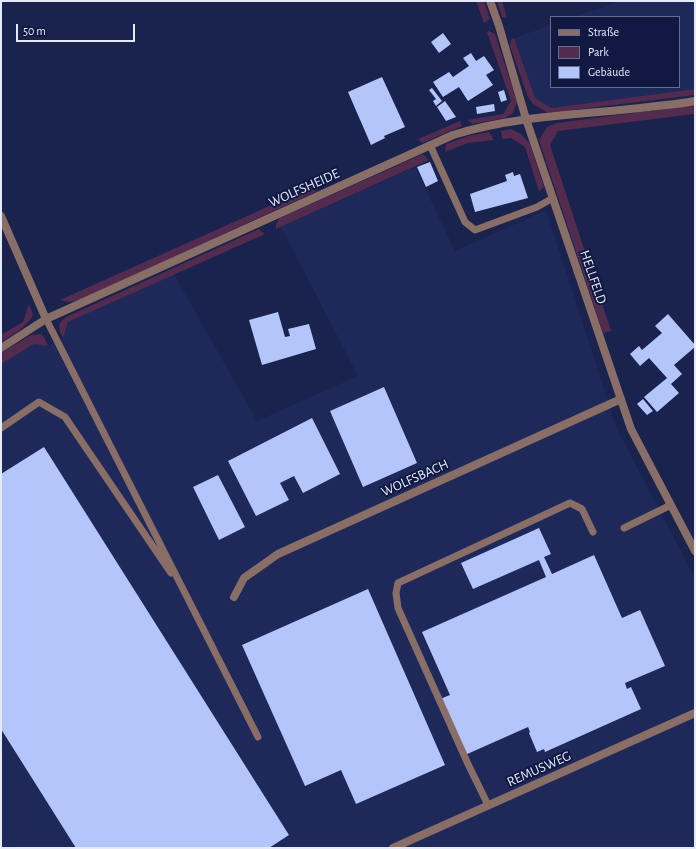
<!DOCTYPE html>
<html>
<head>
<meta charset="utf-8">
<style>
  body { margin:0 }
  #map { position:relative; width:696px; height:849px; overflow:hidden; background:#19234d; font-family:"Alegreya Sans",sans-serif }
  canvas { display:block }
  .frame { position:absolute; inset:0; border:2px solid #e5eafb; pointer-events:none }
  .legend { position:absolute; left:550px; top:16px; width:130px; height:72px; box-sizing:border-box; background:#111942; border:1px solid #666d8c; margin:0; padding:5px 7px; list-style:none; font-size:12px; color:#e5eafb }
  .legend li { display:flex; align-items:center; gap:8px; height:20px }
  .legend b { width:20px; border:1px solid #666d8c }
  .scale { position:absolute; left:16px; top:24px; width:119px; height:18px; box-sizing:border-box; border:2px solid #e5eafb; border-top:0; padding-left:5px; font-size:12px; line-height:14px; white-space:nowrap; color:#e5eafb; -webkit-text-stroke:3px #111942; paint-order:stroke }
</style>
</head>
<body>
<div id="map">
<canvas width="696" height="849"></canvas>
<div class="frame"></div>
<ul class="legend">
<li><b style="height:5px;background:#896e68"></b>Straße</li>
<li><b style="height:11px;background:#532b4f"></b>Park</li>
<li><b style="height:11px;background:#b4c5fb"></b>Gebäude</li>
</ul>
<div class="scale">50 m</div>
</div>
<script>
const context = document.querySelector('canvas').getContext('2d');
context.lineJoin = 'round';
function paint(path, color) { context.fillStyle = color; context.fill(path, 'evenodd'); }
function stroke(path, color, width, dash) { context.strokeStyle = color; context.lineWidth = width; context.lineCap = dash ? 'butt' : 'round'; context.setLineDash(dash || []); context.stroke(path); }
function write(font, color, halo, rows, align = 'center') {
  context.font = font + ' "Alegreya Sans",sans-serif'; context.lineWidth = 4; context.setLineDash([]); context.textBaseline = 'middle'; context.strokeStyle = halo; context.fillStyle = color; for (const [text, x, y, turn = 0] of rows) {
    context.save(); context.translate(x, y); context.rotate((+turn || 0) * Math.PI / 180); context.textAlign = isNaN(turn) ? turn : align; if (halo) context.strokeText(text, 0, 0); context.fillText(text, 0, 0); context.restore();
  }
}
const built = new Path2D(`
  M614 1H695V89L551 108 535 98 514 38 551 25V87H679V17H574L615 3Z
  M415 167 455 251 546 210 617 429 695 578V848H1V364L34 344 48 346 63 338 68 322 174 274 257 421 358 376 281 227Z`);
const green = new Path2D(`
  M476 1H484L490 19 484 23Z
  M497 1H502L507 18 502 17Z
  M489 31 495 34 517 102 513 113 505 118 472 124 468 120 503 114 511 101 487 32Z
  M514 38 535 98 551 108 695 89V95L548 113 533 104 528 97 510 46 511 40Z
  M695 105 694 114 558 131 550 145 611 331 603 333 539 140 547 127 557 123Z
  M460 121 462 126 422 143 418 139Z
  M511 129 521 134 530 144 544 187 539 191 525 147 511 138 502 139 501 131Z
  M489 132 494 140 468 143 445 152 446 144 468 136Z
  M423 154 429 160 276 229V224L280 218Z
  M314 186 317 191 82 299 70 302 60 300Z
  M259 229 265 234 68 322 63 338C58 327 57 324 66 317Z
  M29 304 33 315C26 328 13 334 1 342V335L23 322Z
  M41 334 44 337 48 346 34 344 1 364V353L31 335Z`);
const building = new Path2D(`
  M443 33 451 44 439 53 431 42Z
  M471 53 476 61 484 56 494 70 486 75 493 85 468 101 459 87 443 97 433 82 449 72 453 77 469 66 463 58Z
  M382 77 405 127 384 136 385 138 371 145 348 92Z
  M432 88 442 101 436 106 433 101 436 99 429 90Z
  M504 90 507 100 501 102 498 92Z
  M445 101 456 117 446 121 437 107Z
  M494 104 495 111 477 114 476 107Z
  M430 162 438 181 426 187 417 167Z
  M513 172 514 176 520 174 528 198 475 212 470 194 507 181 505 175Z
  M278 312 285 337 290 336 288 329 309 324 316 349 262 365 249 320Z
  M668 314 695 345V347L674 365 682 374 671 384 679 393 657 412 644 397 667 378 649 358 640 366 630 354 639 346 642 350 662 333 655 326Z
  M384 387 417 463 363 487 330 411Z
  M643 399 653 411 647 415 637 404Z
  M312 418 340 474 303 493 294 476 280 483 289 500 256 516 228 461Z
  M44 447 289 835 269 848H76L1 729V474Z
  M218 475 245 527 219 540 193 487Z
  M539 528 551 554 544 557 552 574 594 555 622 618 640 610 665 666 625 683 627 689 631 687 641 709 545 752 544 749 537 752 529 733 530 732 528 727 465 755 440 699 450 695 422 632 546 577 539 560 473 589 461 563Z
  M368 589 445 765 356 804 341 770 305 786 242 645Z`);
const lane = new Path2D(`
  M430 145 465 222 475 230 537 207 553 198
  M46 319 258 737
  M1 428 39 402 65 417 171 573
  M624 528 671 505
  M488 805 468 764 398 608 396 593 398 583 570 503 582 509 593 532`);
const street = new Path2D(`
  M490 1 499 26 526 119 631 429 695 551
  M1 216 46 319
  M1 348 46 319 453 135C516 115 584 115 649 107 665 105 680 104 695 101
  M234 597 244 578 278 554 621 399
  M393 848 695 713`);
const streetNames = [
  ["WOLFSHEIDE",304,188,-24],
  ["HELLFELD",593,277,71],
  ["WOLFSBACH",415,478,-24],
  ["REMUSWEG",539,769,-24]
];
paint(built, '#1e295a');
paint(green, '#532b4f');
paint(building, '#b4c5fb');
stroke(lane, '#896e68', 7);
stroke(street, '#896e68', 8);
write('14px', '#e5eafb', '#111942', streetNames);
</script>
</body>
</html>
